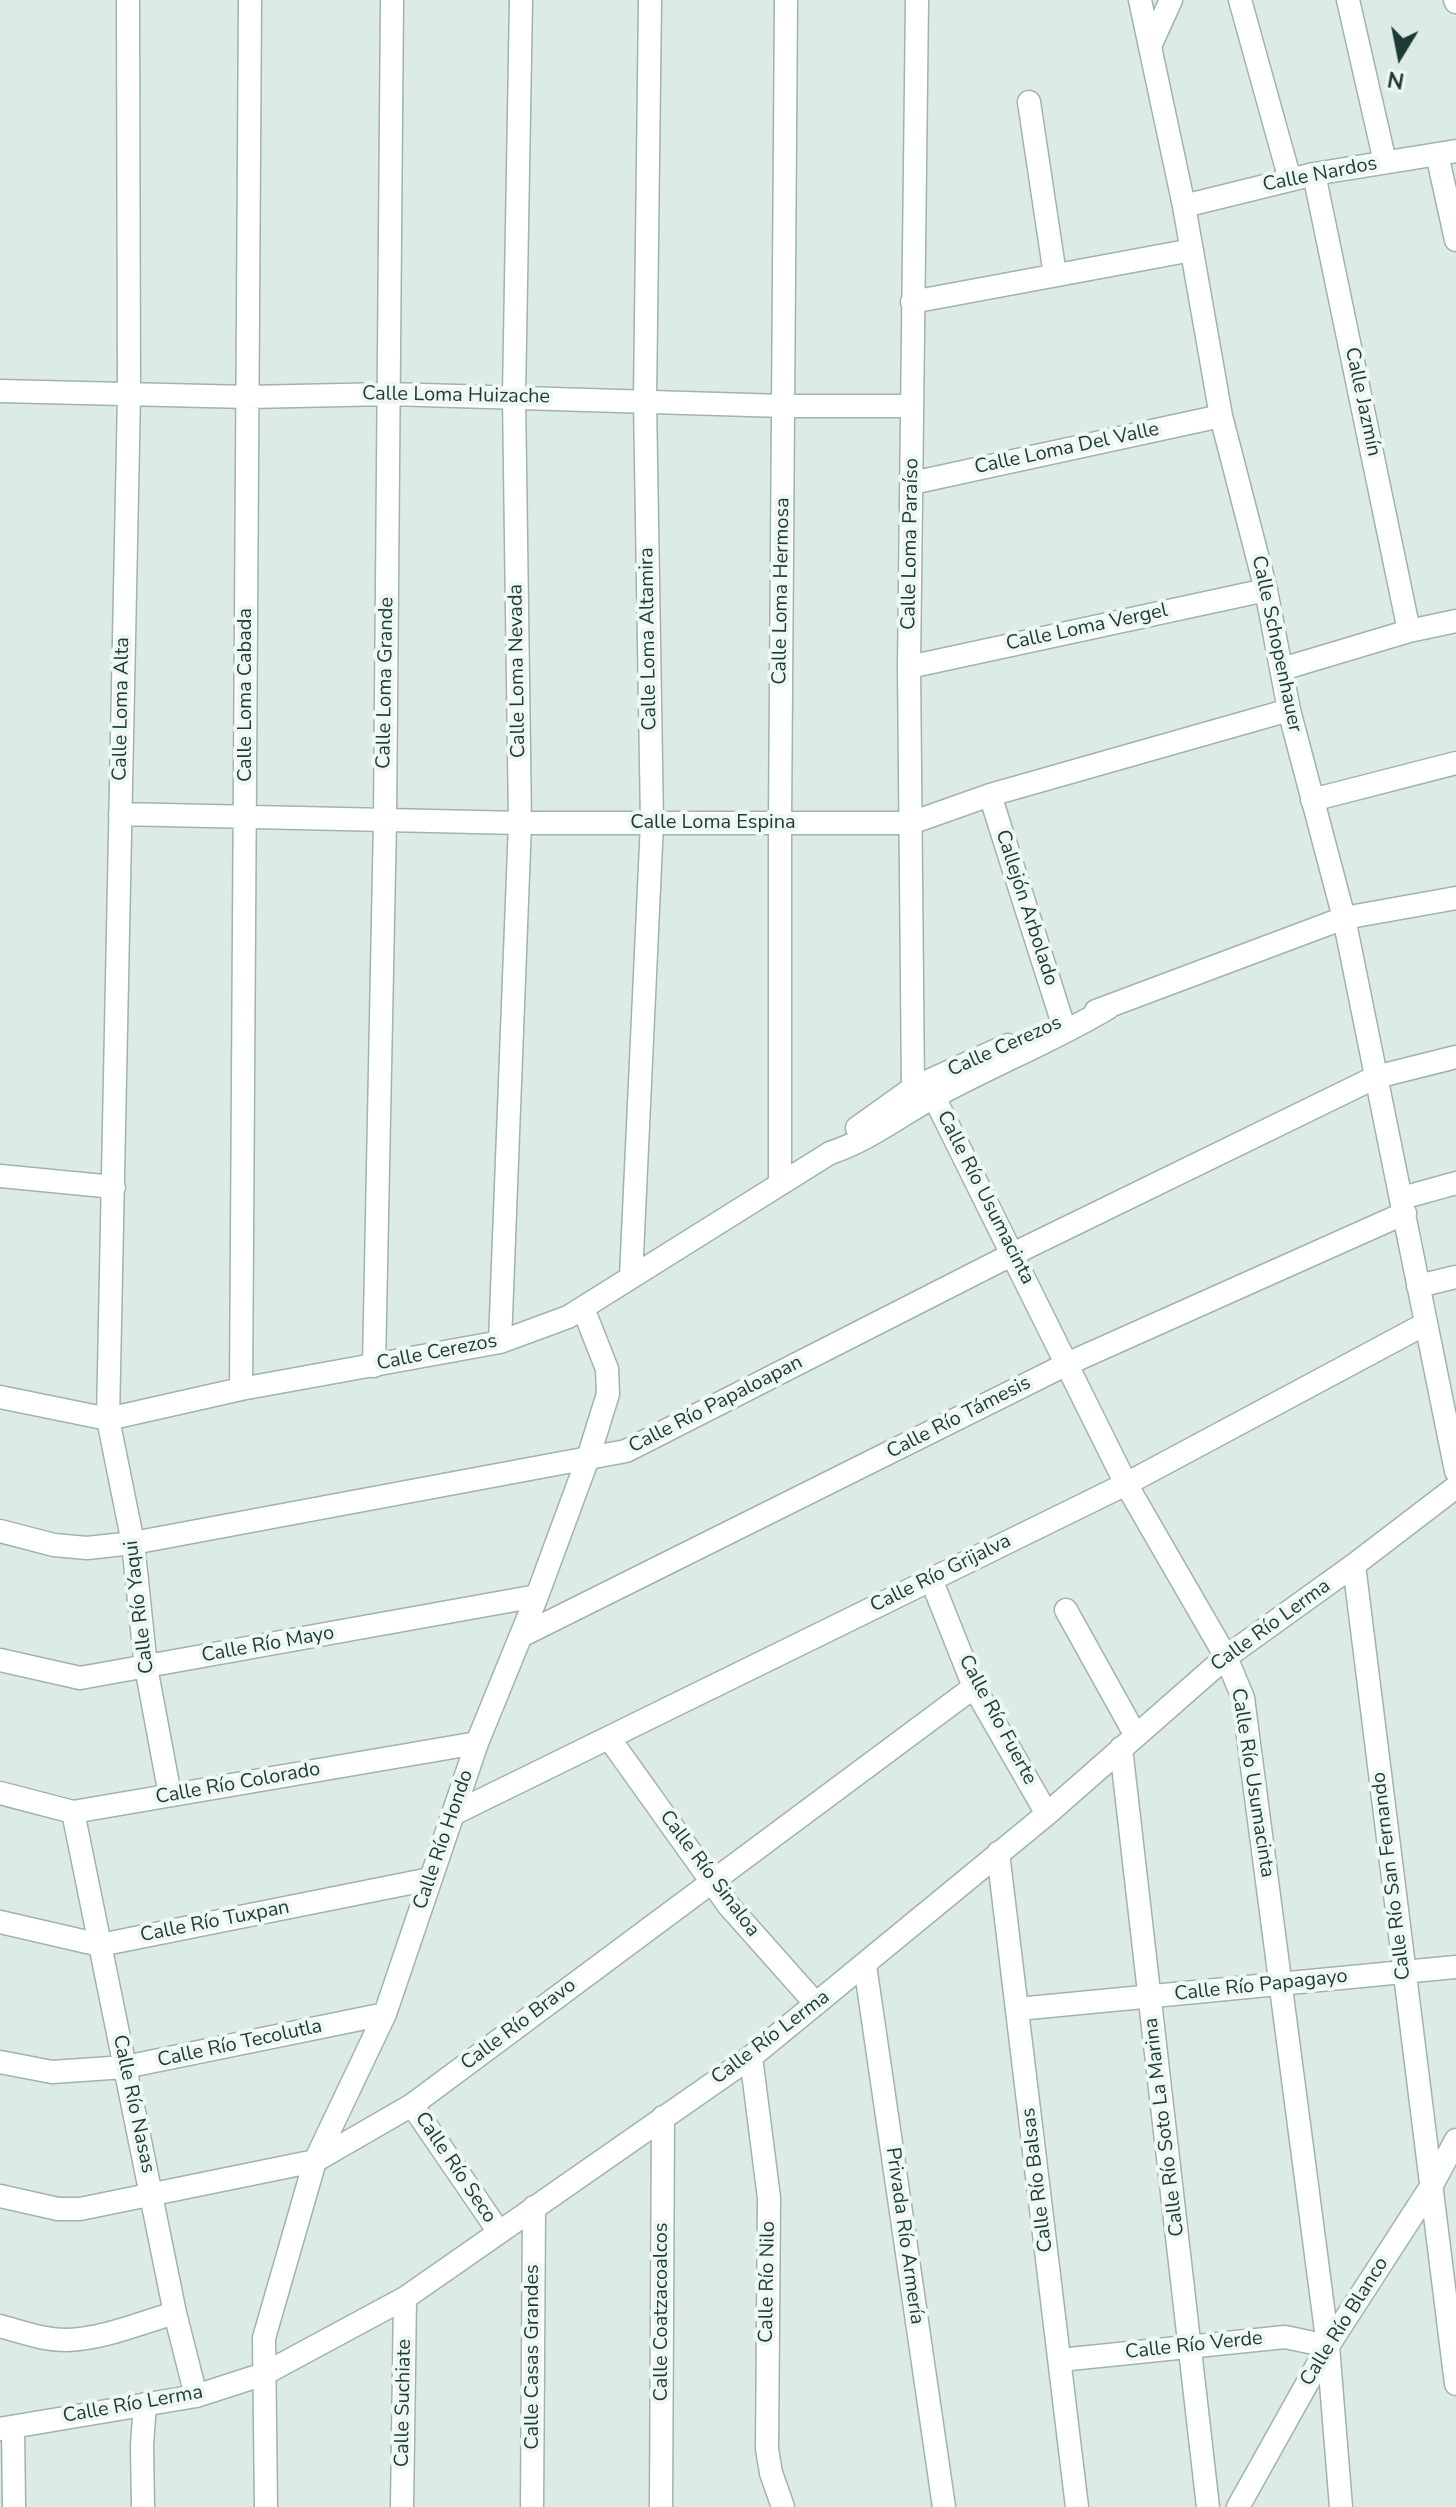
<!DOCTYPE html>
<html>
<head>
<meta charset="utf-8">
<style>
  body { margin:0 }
  #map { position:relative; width:1456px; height:2507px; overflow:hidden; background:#ddebe6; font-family:"Nunito Sans",sans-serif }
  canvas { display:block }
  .north { position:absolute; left:1360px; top:16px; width:80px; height:80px; -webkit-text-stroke:6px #eef7f3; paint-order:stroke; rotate:190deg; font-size:22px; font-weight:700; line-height:32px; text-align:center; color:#1d3b35 }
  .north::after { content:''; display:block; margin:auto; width:28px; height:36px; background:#1d3b35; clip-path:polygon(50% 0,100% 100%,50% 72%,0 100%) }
</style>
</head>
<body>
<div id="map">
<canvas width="1456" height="2507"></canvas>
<div class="north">N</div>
</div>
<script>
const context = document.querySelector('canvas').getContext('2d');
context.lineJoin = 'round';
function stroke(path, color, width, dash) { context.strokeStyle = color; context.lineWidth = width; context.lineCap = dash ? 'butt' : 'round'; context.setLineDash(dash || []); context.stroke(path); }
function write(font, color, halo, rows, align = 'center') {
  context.font = font + ' "Nunito Sans",sans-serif'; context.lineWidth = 8; context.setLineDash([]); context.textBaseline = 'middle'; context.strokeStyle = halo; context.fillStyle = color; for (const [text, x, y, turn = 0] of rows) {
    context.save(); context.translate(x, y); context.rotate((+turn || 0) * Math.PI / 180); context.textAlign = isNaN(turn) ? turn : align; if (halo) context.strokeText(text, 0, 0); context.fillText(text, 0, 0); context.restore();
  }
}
const minor = new Path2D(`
  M128 0 129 395 108 1419 133 1543 146 1667 170 1795
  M1140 0 1184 206 1221 416 1266 590 1289 710 1344 918 1456 1471
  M1240 0 1290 180
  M1348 0 1385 162
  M1455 0 1456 2
  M1151 44 1171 0
  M1029 102 1055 275
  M1437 154 1456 240
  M1314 174 1409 631
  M1184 206 1314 174 1456 151
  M912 302 1192 250
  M0 391 248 397 390 394 783 406H912
  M912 483 1221 416
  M909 667 1266 590
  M1282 669 1409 631 1456 621
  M990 795 1062 1021
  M1312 800 1456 763
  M120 814 520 823H911L990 795 1289 710
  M1096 1011 1344 918 1456 898
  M913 1088 909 667 917 0
  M934 1097 1126 1484 1226 1657 1243 1698 1328 2346 1341 2507
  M857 1128 913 1088 1008 1045
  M0 1176 114 1187
  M780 1183V823L786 0
  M1402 1198 1456 1183
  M631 1277 652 823 645 401 650 0
  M1418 1286 1456 1277
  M500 1342 520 823 514 396 521 0
  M374 1366 385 820 392 0
  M241 1389 250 0
  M0 1397 108 1419 241 1389 500 1342 568 1317 830 1153C867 1141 898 1117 932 1098 990 1066 1051 1042 1108 1008
  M0 1531 54 1545 87 1548 133 1543 626 1451 1013 1254 1376 1077 1456 1057
  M1354 1565 1456 2384
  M931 1579 974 1687 1047 1814
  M1066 1610 1136 1736
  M521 1636 1067 1364 1405 1213
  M0 1660 80 1678 537 1596
  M609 1738 729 1906 816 2004
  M1121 1748 1208 2507
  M0 1793 73 1812 477 1743
  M73 1812 175 2313 196 2396
  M453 1814 1126 1484 1425 1324
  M998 1853 1077 2507
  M0 1922 100 1945 430 1879
  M865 1965 944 2507
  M1018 2009 1456 1967
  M751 2057 769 2198 767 2449 771 2473 783 2507
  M0 2062 52 2072 125 2067 385 2014
  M412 2105 499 2232
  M0 2196 58 2209H80L315 2161 412 2105 974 1687
  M0 2326C21 2332 44 2340 67 2340 103 2339 140 2323 175 2313
  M1060 2360 1285 2337 1328 2346
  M13 2428 14 2507
  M0 2429 196 2396 264 2374 405 2298 751 2057 1047 1814 1226 1657 1354 1565 1456 1487
  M143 2507 142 2445 145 2404
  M266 2507 264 2338 315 2161 385 2014 477 1743 537 1596 588 1458 608 1394 607 1369 583 1308
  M402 2507 405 2298
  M532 2507 534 2207
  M661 2507 663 2117
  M1238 2507 1328 2346 1432 2185 1456 2140`);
const streetNames = [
  ["Calle Nardos",1320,175,-11],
  ["Calle Loma Huizache",456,396,1],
  ["Calle Jazmín",1362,402,78],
  ["Calle Loma Del Valle",1067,449,-12],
  ["Calle Loma Paraíso",911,544,-89],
  ["Calle Loma Hermosa",782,591,-89],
  ["Calle Loma Vergel",1087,628,-12],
  ["Calle Loma Altamira",649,639,-91],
  ["Calle Schopenhauer",1276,644,78],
  ["Calle Loma Nevada",518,671,-91],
  ["Calle Loma Grande",386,683,-89],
  ["Calle Loma Cabada",246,695,-90],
  ["Calle Loma Alta",122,709,-89],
  ["Calle Loma Espina",713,823],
  ["Callejón Arbolado",1026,908,72],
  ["Calle Cerezos",1005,1047,-24],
  ["Calle Río Usumacinta",985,1198,63],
  ["Calle Cerezos",437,1353,-11],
  ["Calle Río Papaloapan",716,1405,-27],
  ["Calle Río Támesis",959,1418,-27],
  ["Calle Río Grijalva",941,1574,-26],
  ["Calle Río Yaqui",140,1607,-97],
  ["Calle Río Lerma",1271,1626,-36],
  ["Calle Río Mayo",268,1645,-10],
  ["Calle Río Fuerte",997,1720,62],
  ["Calle Río Usumacinta",1252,1783,81],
  ["Calle Río Colorado",238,1784,-10],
  ["Calle Río Hondo",444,1840,-71],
  ["Calle Río Sinaloa",709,1874,53],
  ["Calle Río San Fernando",1392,1876,-97],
  ["Calle Río Tuxpan",215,1922,-11],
  ["Calle Río Papagayo",1261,1986,-6],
  ["Calle Río Bravo",519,2025,-37],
  ["Calle Río Lerma",771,2038,-37],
  ["Calle Río Tecolutla",240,2044,-12],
  ["Calle Río Nasas",133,2104,78],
  ["Calle Río Soto La Marina",1165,2127,-97],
  ["Calle Río Seco",455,2168,56],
  ["Calle Río Balsas",1038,2180,-97],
  ["Privada Río Armería",904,2236,82],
  ["Calle Río Nilo",768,2282,-89],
  ["Calle Coatzacoalcos",662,2312,-90],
  ["Calle Río Blanco",1345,2322,-58],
  ["Calle Río Verde",1194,2346,-6],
  ["Calle Casas Grandes",533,2357,-90],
  ["Calle Suchiate",404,2403,-89],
  ["Calle Río Lerma",133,2405,-10]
];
stroke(minor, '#a0b3ad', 25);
stroke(minor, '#fff', 22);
write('20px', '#1d3b35', '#eef7f3', streetNames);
</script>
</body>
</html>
